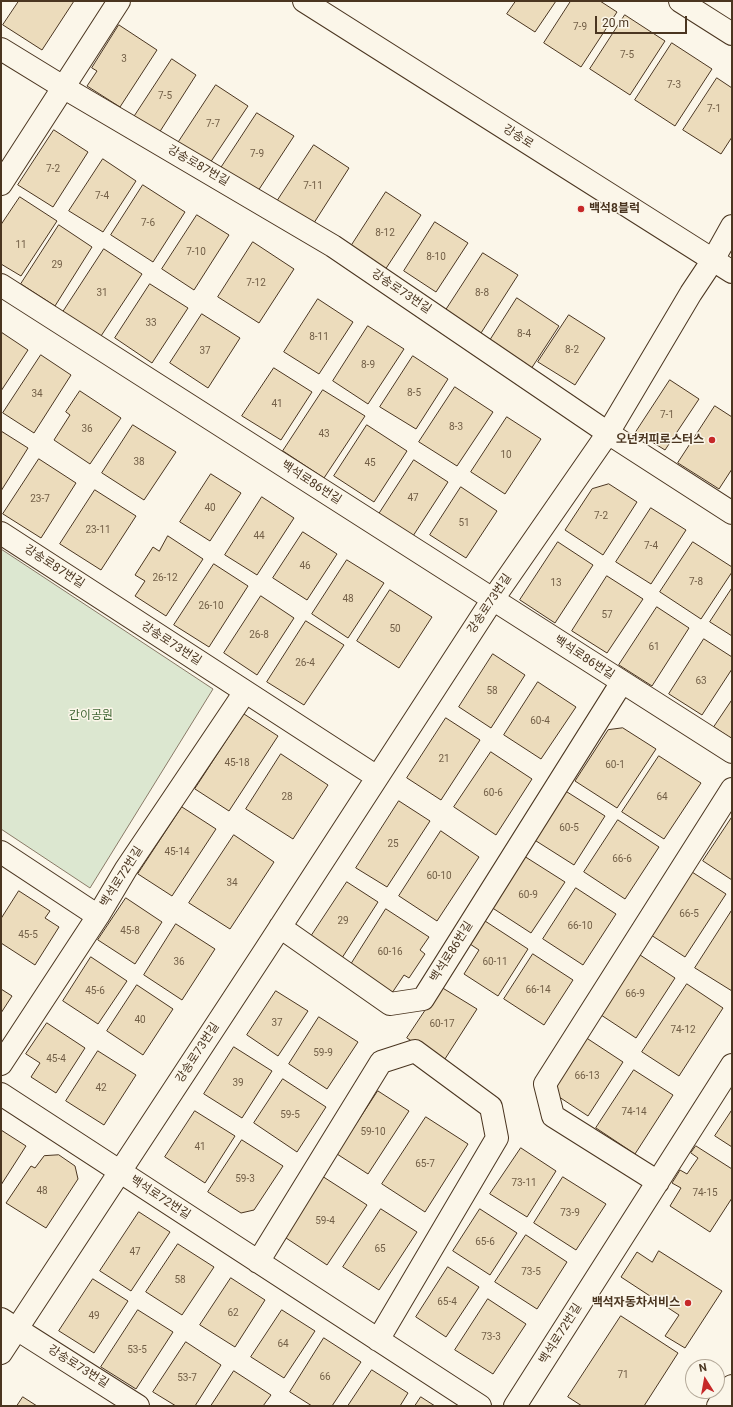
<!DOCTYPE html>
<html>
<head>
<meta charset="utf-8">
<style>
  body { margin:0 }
  #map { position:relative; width:733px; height:1407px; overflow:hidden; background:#fbf6e9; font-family:Roboto,sans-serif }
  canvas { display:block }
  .frame { position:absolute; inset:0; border:2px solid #4a3520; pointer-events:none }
  .north { position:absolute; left:685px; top:1359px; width:40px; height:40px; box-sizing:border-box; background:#fbf6e9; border:1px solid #b4a999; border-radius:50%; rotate:349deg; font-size:11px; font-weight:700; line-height:16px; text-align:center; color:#4a3520 }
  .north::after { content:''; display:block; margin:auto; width:14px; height:18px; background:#c62828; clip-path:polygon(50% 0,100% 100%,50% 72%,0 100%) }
  .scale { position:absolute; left:595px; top:16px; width:92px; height:18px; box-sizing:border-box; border:2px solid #4a3520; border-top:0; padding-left:5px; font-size:12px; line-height:14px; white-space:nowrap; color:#4a3520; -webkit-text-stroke:3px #fbf6e9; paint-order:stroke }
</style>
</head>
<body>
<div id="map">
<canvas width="733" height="1407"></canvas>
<div class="frame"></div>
<div class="north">N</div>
<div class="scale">20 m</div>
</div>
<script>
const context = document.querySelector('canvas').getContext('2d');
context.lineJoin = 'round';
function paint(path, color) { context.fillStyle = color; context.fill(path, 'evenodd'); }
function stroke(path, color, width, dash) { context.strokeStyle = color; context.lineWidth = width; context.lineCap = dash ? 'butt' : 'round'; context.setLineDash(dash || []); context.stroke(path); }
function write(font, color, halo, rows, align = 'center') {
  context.font = font + ' Roboto,"Noto Sans KR",sans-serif'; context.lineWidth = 3; context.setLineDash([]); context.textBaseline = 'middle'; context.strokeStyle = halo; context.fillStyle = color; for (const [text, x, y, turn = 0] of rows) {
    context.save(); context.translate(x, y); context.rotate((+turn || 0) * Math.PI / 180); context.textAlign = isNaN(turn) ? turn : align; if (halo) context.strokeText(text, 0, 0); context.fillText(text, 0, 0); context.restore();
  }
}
const green = new Path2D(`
  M1 549 213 689 90 888 1 829Z`);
const building = new Path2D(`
  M19 1H74L42 50 3 25Z
  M516 1H556L535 32 507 14Z
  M571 1H600L617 12 581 67 544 43Z
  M625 15 665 41 630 95 590 69Z
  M119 25 157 50 120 107 87 86 97 71 92 68Z
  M672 43 712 69 675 126 635 100Z
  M172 59 196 75 159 133 134 117Z
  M717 78 732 88V137L721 154 683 130Z
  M216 85 248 106 210 163 178 143Z
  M257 113 294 136 256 194 219 171Z
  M54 130 88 152 53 207 18 185Z
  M314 145 349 168 312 226 276 203Z
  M103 159 136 181 103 232 69 211Z
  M143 185 185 212 153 262 111 235Z
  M386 192 421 215 383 273 348 251Z
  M20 197 57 221 21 276 1 264V225Z
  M197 215 229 235 194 290 162 269Z
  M435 222 468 243 436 292 404 271Z
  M59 225 92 247 55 306 21 284Z
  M253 242 294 269 259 323 218 297Z
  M104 249 142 274 101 336 63 312Z
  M483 253 518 275 481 333 446 310Z
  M150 284 188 308 152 363 115 338Z
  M517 298 559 326 531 369 489 342Z
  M318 299 353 322 319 374 284 352Z
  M202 314 240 338 208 388 170 363Z
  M569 315 605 338 575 385 538 362Z
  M368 326 404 349 368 404 333 381Z
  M1 332 28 350 1 391Z
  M41 355 71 375 34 433 3 413Z
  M413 356 448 379 416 429 380 407Z
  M274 368 312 392 281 440 242 416Z
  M670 380 699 399 665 450 636 432Z
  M455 387 493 412 457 466 419 442Z
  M323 390 365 416 324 478 283 451Z
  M80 391 121 418 90 464 54 440 70 415 66 412Z
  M715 406 732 417V469L719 489 678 463Z
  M507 417 541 439 505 494 471 472Z
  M133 425 176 452 144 500 102 473Z
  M367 425 407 451 374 502 334 476Z
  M1 431 28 448 1 491Z
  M39 459 76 483 41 538 3 514Z
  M414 460 448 482 413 536 379 514Z
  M211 474 241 493 210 541 180 522Z
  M609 484 637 502 603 555 565 530 592 489Z
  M461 487 497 511 466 558 430 535Z
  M95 490 136 516 101 570 60 544Z
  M262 497 294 518 257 575 225 555Z
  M651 508 686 530 651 584 616 562Z
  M303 532 337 554 307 600 273 578Z
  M168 536 203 559 166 616 135 596 145 581 135 575 153 547 159 551Z
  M558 542 593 565 555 623 520 600Z
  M693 542 732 567V572L701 619 660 592Z
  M347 560 384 583 348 638 312 614Z
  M214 564 248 586 209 647 174 625Z
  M607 576 643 599 607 653 572 631Z
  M732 588V636L710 622Z
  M390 590 432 617 399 668 357 641Z
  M261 596 294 618 257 675 224 653Z
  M657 607 689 628 652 686 619 665Z
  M306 621 344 645 304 705 267 682Z
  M704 639 732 657V669L702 715 669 694Z
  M493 654 525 675 491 728 459 707Z
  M538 682 576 707 541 759 504 735Z
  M732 700V739L714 727Z
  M244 714 278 736 229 811 195 789Z
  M446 718 480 740 441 800 407 778Z
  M623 728 656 749 617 808 575 781 608 730Z
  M491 752 532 779 496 835 454 807Z
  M281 754 328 785 293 839 246 809Z
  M659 756 701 783 664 839 622 812Z
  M564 790 605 816 574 865 533 839Z
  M399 801 430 821 387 887 356 868Z
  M182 807 216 829 172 896 138 874Z
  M732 817V880L703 861Z
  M618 820 659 847 625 899 584 872Z
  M441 831 479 857 437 921 399 896Z
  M234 835 274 862 230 929 189 903Z
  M524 856 565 882 531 933 491 907Z
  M692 872 726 894 685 957 651 935Z
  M347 882 378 902 340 961 308 941Z
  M576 888 616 914 583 965 543 939Z
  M19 891 50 911 45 918 59 927 35 965 1 943V919Z
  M126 898 162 922 135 964 98 940Z
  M386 909 429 937 420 950 425 954 409 978 404 975 392 993 350 966Z
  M732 910V991L695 968Z
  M485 921 528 949 498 996 464 974 479 950 470 944Z
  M176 924 215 949 182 1000 144 975Z
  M634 951 675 978 636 1038 595 1011Z
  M533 954 573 980 544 1025 504 999Z
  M91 957 127 981 98 1024 63 1001Z
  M687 984 723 1008 679 1076 642 1052Z
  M137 985 173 1009 143 1055 107 1031Z
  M441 987 477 1009 443 1062 407 1038Z
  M1 989 12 996 1 1013Z
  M276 991 308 1011 278 1056 247 1035Z
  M319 1017 358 1042 327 1089 289 1064Z
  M47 1023 85 1048 56 1093 31 1077 40 1063 26 1054Z
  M585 1037 623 1062 588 1116 550 1091Z
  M234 1047 272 1071 242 1118 204 1094Z
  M98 1051 136 1075 104 1125 66 1101Z
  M634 1070 673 1095 635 1154 596 1128Z
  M283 1079 326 1107 297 1152 254 1123Z
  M378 1091 409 1111 368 1174 337 1154Z
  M732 1110V1147L715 1136Z
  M195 1111 235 1136 205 1183 165 1157Z
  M426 1117 468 1144 425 1212 382 1184Z
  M1 1130 26 1146 1 1185Z
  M242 1140 283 1166 254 1210 241 1213 208 1192Z
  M696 1146 732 1169V1198L710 1232 670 1206 681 1188 672 1183 680 1170 687 1174 698 1158 691 1153Z
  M521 1148 556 1171 527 1217 490 1194Z
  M59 1155 75 1166 78 1179 46 1228 6 1203 31 1166 35 1168 44 1156Z
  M322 1176 367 1205 327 1265 283 1236Z
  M563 1177 606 1204 576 1250 534 1223Z
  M381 1209 417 1232 379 1290 343 1267Z
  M480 1209 517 1233 490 1275 453 1251Z
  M139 1212 170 1232 131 1291 100 1271Z
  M526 1235 567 1262 537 1309 495 1282Z
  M178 1244 214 1267 182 1315 146 1292Z
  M659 1251 722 1291 685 1348 665 1336 679 1315 621 1277 637 1252 652 1262Z
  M448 1267 479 1287 446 1337 416 1317Z
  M231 1278 265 1300 235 1347 200 1325Z
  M93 1279 128 1301 94 1353 59 1331Z
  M488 1299 526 1324 493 1374 455 1350Z
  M138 1310 173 1332 136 1389 101 1367Z
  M282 1310 315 1331 284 1378 251 1357Z
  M621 1316 678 1353 644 1406H582L568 1397Z
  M324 1338 361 1362 332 1406H312L290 1392Z
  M186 1342 221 1365 195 1406H176L153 1392Z
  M372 1370 408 1393 400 1406H348Z
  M234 1371 271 1395 263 1406H211Z
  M23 1397 37 1406H17Z
  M421 1397 435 1406H415Z`);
const minor = new Path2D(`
  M680 1 732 34
  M1 49 63 87 333 246 608 433 732 513
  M1 184 119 1
  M1 285 732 752
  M1 533 377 777
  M1 852 98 916
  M280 927 390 1004 423 999 622 682
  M1 1064 98 916 126 869 245 692
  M1 1094 480 1406
  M658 1182 553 1116 545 1084 732 789
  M258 1262 381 1062 415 1051 491 1107 497 1138 378 1340
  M1 1319 138 1406
  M1 1353 264 952 493 599 608 433 691 293 713 260 732 226
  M515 1406 732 1065`);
const secondary = new Path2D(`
  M304 1 732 272`);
const primary = new Path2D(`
  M718 1406 732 1386`);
const markers = [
  [581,209,4,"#c62828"],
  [712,440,4,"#c62828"],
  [688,1303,4,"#c62828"]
];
const numberNames = [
  ["7-9",580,27],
  ["7-5",627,55],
  ["3",124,59],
  ["7-3",674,85],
  ["7-5",165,96],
  ["7-1",714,109],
  ["7-7",213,124],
  ["7-9",257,154],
  ["7-2",53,169],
  ["7-11",313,186],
  ["7-4",102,196],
  ["7-6",148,223],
  ["8-12",385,233],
  ["11",21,245],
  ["7-10",196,252],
  ["8-10",436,257],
  ["29",57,265],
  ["7-12",256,283],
  ["31",102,293],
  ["8-8",482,293],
  ["33",151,323],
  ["8-4",524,334],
  ["8-11",319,337],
  ["8-2",572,350],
  ["37",205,351],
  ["8-9",368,365],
  ["8-5",414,393],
  ["34",37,394],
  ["41",277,404],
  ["7-1",667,415],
  ["8-3",456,427],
  ["36",87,429],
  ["43",324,434],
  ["10",506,455],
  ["38",139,462],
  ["45",370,463],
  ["47",413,498],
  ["23-7",40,499],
  ["40",210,508],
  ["7-2",601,516],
  ["51",464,523],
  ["23-11",98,530],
  ["44",259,536],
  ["7-4",651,546],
  ["46",305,566],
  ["26-12",165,578],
  ["7-8",696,582],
  ["13",556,583],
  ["48",348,599],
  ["26-10",211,606],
  ["57",607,615],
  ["50",395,629],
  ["26-8",259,635],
  ["61",654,647],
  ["26-4",305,663],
  ["63",701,681],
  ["58",492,691],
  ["60-4",540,721],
  ["21",444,759],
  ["45-18",237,763],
  ["60-1",615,765],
  ["60-6",493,793],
  ["28",287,797],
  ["64",662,797],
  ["60-5",569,828],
  ["25",393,844],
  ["45-14",177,852],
  ["66-6",622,859],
  ["60-10",439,876],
  ["34",232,883],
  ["60-9",528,895],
  ["66-5",689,914],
  ["29",343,921],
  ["66-10",580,926],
  ["45-8",130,931],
  ["45-5",28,935],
  ["60-16",390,952],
  ["36",179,962],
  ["60-11",495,962],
  ["66-14",538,990],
  ["45-6",95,991],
  ["66-9",635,994],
  ["40",140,1020],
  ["37",277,1023],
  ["60-17",442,1024],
  ["74-12",683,1030],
  ["59-9",323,1053],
  ["45-4",56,1059],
  ["66-13",587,1076],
  ["39",238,1083],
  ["42",101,1088],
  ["74-14",634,1112],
  ["59-5",290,1115],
  ["59-10",373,1132],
  ["41",200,1147],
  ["65-7",425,1164],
  ["59-3",245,1179],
  ["73-11",524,1183],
  ["48",42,1191],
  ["74-15",705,1193],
  ["73-9",570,1213],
  ["59-4",325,1221],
  ["65-6",485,1242],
  ["65",380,1249],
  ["47",135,1252],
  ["73-5",531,1272],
  ["58",180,1280],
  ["65-4",447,1302],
  ["62",233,1313],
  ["49",94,1316],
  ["73-3",491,1337],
  ["64",283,1344],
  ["53-5",137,1350],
  ["71",623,1375],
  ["66",325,1377],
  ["53-7",187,1378]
];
const streetNames = [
  ["강송로",518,137,32],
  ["강송로87번길",198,166,30],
  ["강송로73번길",401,292,34],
  ["백석로86번길",311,483,33],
  ["강송로87번길",54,567,33],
  ["강송로73번길",490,604,-56],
  ["강송로73번길",171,644,33],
  ["백석로86번길",584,658,33],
  ["백석로72번길",122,877,-58],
  ["백석로86번길",452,952,-58],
  ["강송로73번길",198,1053,-57],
  ["백석로72번길",160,1198,33],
  ["백석로72번길",561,1334,-58],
  ["강송로73번길",78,1367,32]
];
const poiNames = [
  ["백석8블럭",589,209,"left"],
  ["오넌커피로스터스",704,440],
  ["백석자동차서비스",680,1303]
];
const parkNames = [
  ["간이공원",91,716]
];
paint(green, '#dce7d0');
stroke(green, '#887966', 1);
paint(building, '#ecdcbc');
stroke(building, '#4a3520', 1);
stroke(minor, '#4a3520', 24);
stroke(secondary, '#4a3520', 24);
stroke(primary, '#4a3520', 24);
stroke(minor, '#fbf6e9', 22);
stroke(secondary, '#fbf6e9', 22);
stroke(primary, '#fbf6e9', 22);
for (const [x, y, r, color] of markers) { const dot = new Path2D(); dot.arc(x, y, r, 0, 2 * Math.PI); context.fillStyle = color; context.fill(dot); stroke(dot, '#fbf6e9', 1.5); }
write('10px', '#725f47', null, numberNames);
write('12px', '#4a3520', '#fbf6e9', streetNames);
write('bold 12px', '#4a3520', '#fbf6e9', poiNames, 'right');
write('12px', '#436837', '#fbf6e9', parkNames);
</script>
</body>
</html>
